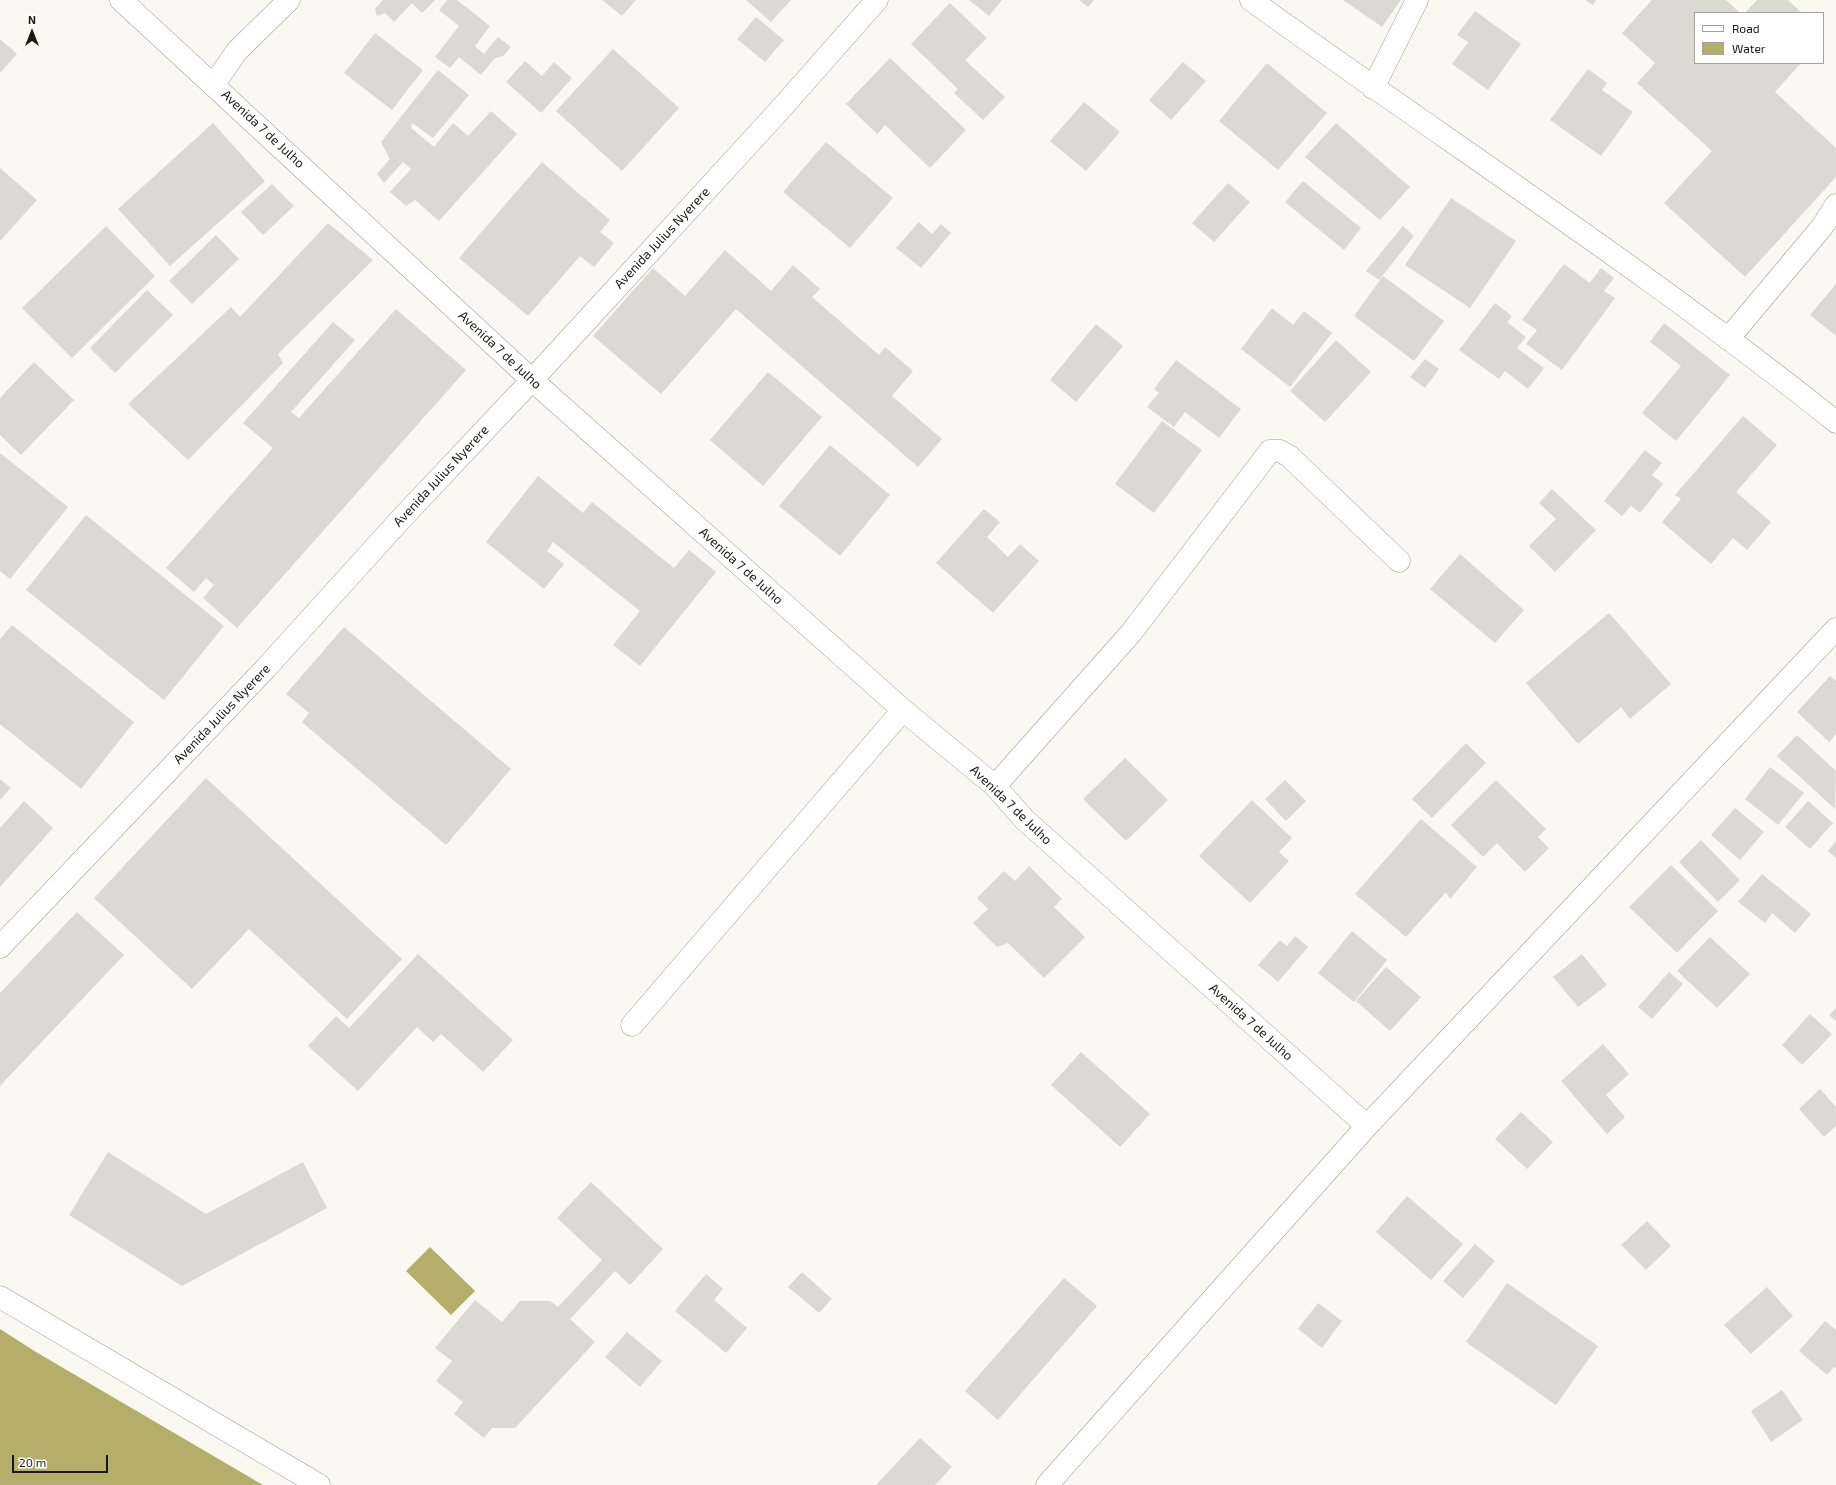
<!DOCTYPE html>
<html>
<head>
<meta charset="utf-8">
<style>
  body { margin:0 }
  #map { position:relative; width:1836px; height:1485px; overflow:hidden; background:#f9f8f1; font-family:"Exo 2",sans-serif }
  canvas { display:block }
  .legend { position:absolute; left:1694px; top:12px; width:130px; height:52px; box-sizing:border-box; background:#fff; border:1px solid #a3a3a3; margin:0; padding:5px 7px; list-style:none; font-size:12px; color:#1a1a18 }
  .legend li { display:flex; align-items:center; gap:8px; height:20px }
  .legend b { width:20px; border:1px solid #a3a3a3 }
  .north { position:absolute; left:12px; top:12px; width:40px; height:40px; -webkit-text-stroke:3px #fff; paint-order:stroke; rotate:0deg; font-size:11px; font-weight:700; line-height:16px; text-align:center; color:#1a1a18 }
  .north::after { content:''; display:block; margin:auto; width:14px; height:18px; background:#1a1a18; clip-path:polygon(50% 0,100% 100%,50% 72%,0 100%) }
  .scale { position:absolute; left:12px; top:1455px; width:96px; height:18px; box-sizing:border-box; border:2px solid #1a1a18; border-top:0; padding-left:5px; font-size:12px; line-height:14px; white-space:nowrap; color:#1a1a18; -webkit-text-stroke:3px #fff; paint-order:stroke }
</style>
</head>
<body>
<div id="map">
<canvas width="1836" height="1485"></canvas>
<ul class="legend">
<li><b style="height:5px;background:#fff"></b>Road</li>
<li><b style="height:11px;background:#b5ae6b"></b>Water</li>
</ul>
<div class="north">N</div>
<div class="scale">20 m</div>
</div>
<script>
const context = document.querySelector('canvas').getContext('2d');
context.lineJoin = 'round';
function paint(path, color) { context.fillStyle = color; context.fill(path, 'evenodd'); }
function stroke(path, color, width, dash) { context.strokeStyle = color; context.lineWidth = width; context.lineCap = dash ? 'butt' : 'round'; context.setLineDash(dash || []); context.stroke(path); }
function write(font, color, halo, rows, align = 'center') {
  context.font = font + ' "Exo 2",sans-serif'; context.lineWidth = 3.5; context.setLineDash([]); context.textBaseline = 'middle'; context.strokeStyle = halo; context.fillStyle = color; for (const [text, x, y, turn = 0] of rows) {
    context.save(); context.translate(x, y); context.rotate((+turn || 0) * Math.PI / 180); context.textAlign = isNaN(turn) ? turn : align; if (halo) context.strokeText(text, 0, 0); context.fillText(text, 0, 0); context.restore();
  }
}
const water = new Path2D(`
  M430 1247 475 1291 451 1315 406 1271Z
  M0 1329 36 1352 263 1485H0Z`);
const building = new Path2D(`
  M383 0H435L422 13 412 3 394 22 385 13 377 16 375 9Z
  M447 0H457L490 26 475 46 484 54 498 37 511 47 503 56 494 59 481 75 459 57 450 68 435 57 459 26 439 10Z
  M602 0H636L622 16Z
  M746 0H791L771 22Z
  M969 0H1002L989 16Z
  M1079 0H1094L1088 7Z
  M1343 0H1401L1382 27Z
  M1585 0H1596L1593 5Z
  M1652 0H1726L1740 13H1695V63H1801L1775 92 1836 148V177L1745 277 1664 203 1712 151 1637 83 1655 63 1622 33Z
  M1757 0H1788L1802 13H1745Z
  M950 3 987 38 965 60 1005 97 983 120 954 93 958 89 911 44Z
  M1475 11 1521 44 1488 90 1452 64 1468 42 1457 35Z
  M756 17 784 40 765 62 737 39Z
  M375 33 423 70 392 110 344 73Z
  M0 39 17 54 0 73Z
  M613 49 679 108 622 171 556 111Z
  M890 58 966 130 930 168 885 125 877 134 846 104Z
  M525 61 542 76 554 62 572 78 541 113 506 82Z
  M1183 62 1206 81 1171 120 1149 100Z
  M1267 63 1327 113 1278 170 1219 121Z
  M1588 69 1607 83 1602 90 1633 112 1601 156 1550 120Z
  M438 70 469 95 433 138 412 123 411 128 434 147 453 123 468 136 491 111 517 134 439 221 415 200 406 206 390 192 411 169 403 162 384 183 377 174 390 159 381 142Z
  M1084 102 1120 132 1086 171 1050 141Z
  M213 123 265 181 170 266 118 209Z
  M1336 123 1410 187 1380 220 1305 157Z
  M826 142 893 198 850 248 783 192Z
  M542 162 610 220 600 232 614 243 594 267 580 256 528 316 459 258Z
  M0 168 37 200 0 241Z
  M1303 181 1361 228 1344 250 1285 202Z
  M1228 183 1250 202 1214 242 1192 223Z
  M272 184 294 206 263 235 241 212Z
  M1451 198 1516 241 1470 308 1405 265Z
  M919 222 932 234 941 224 951 233 921 268 896 248Z
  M328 223 373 260 278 354 283 363 188 460 128 404 231 307 240 317Z
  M106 226 155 276 72 358 22 308Z
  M1403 226 1414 236 1379 280 1366 271Z
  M216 235 239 259 192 304 169 281Z
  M725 250 771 291 793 265 820 289 812 297 879 355 885 347 913 371 892 396 942 439 918 467 736 309 661 394 593 336 653 268 685 296Z
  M1564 264 1590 283 1601 268 1614 278 1604 291 1615 298 1562 370 1526 344 1537 330 1522 320Z
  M1383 276 1444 321 1414 361 1354 316Z
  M1836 284V336L1810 315Z
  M147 290 173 315 115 373 90 348Z
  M1495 303 1512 316 1507 322 1526 337 1517 348 1544 368 1528 389 1505 371 1499 379 1459 350Z
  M1272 308 1293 325 1304 311 1332 333 1290 387 1241 349Z
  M396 309 466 370 237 628 203 598 214 585 206 578 194 592 166 568 273 448 243 423 333 322 355 340 291 412 299 418Z
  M1664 323 1730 375 1676 441 1642 413 1681 366 1650 342Z
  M1096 324 1123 346 1076 402 1050 380Z
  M1336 340 1371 372 1325 422 1290 391Z
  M1425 359 1439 369 1425 388 1410 377Z
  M1176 360 1241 409 1219 438 1185 412 1174 427 1147 407 1159 393 1154 389Z
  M34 362 74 400 21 455 0 435V398Z
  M768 372 822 417 763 486 710 440Z
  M1743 416 1777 445 1736 492 1771 522 1747 550 1733 538 1711 564 1662 522 1681 499 1675 495Z
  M1162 421 1202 450 1154 513 1115 484Z
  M830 445 890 495 840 556 779 506Z
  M1645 450 1662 463 1652 475 1663 484 1640 513 1631 506 1622 516 1604 501Z
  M0 453 68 507 10 579 0 571Z
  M538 476 583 513 592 502 674 568 689 550 716 572 640 666 613 645 640 611 553 542 547 551 564 564 544 589 486 542Z
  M1552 489 1596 530 1555 572 1529 546 1556 519 1539 503Z
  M984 509 1000 522 987 537 1008 557 1020 544 1039 561 993 613 936 563Z
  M86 515 224 626 164 700 26 590Z
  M1460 554 1524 610 1495 643 1430 589Z
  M1609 613 1671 684 1630 719 1621 707 1578 744 1526 683Z
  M12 625 134 722 81 789 0 724V639Z
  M344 627 511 769 446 845 302 722 309 713 286 694Z
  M1830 676 1836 681V734L1829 742 1797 712Z
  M1797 735 1836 771 1835 809 1777 756Z
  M1466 743 1486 763 1432 818 1412 799Z
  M1125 758 1168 800 1126 841 1083 799Z
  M1770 767 1804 793 1778 825 1745 799Z
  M206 778 402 959 347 1019 249 929 192 989 94 898Z
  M0 779 11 788 0 800Z
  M1285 780 1306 801 1286 821 1265 799Z
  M1496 780 1546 829 1538 837 1549 848 1525 872 1497 843 1483 857 1451 825Z
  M1252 800 1292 838 1279 852 1289 861 1250 903 1199 856Z
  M24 801 53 828 0 887V828Z
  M1808 801 1833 823 1810 849 1785 827Z
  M1735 808 1764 832 1740 860 1711 835Z
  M1421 819 1477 867 1450 899 1446 892 1406 937 1355 894Z
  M1701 840 1740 880 1718 902 1679 862Z
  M1836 841V858L1828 851Z
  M1671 865 1718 911 1677 953 1629 907Z
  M1029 866 1062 899 1054 907 1085 937 1044 978 1008 943 997 947 973 923 988 909 977 898 1004 871 1015 881Z
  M1762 874 1811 914 1795 933 1772 913 1765 923 1738 902Z
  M77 912 124 955 0 1086V993Z
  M1352 931 1387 960 1354 1002 1318 973Z
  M1295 936 1308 947 1278 982 1258 965 1280 940 1287 946Z
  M1710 937 1750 974 1717 1008 1677 971Z
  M418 954 513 1040 483 1072 441 1034 433 1042 417 1027 358 1091 308 1046 336 1016 349 1028Z
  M1582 954 1607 985 1578 1007 1553 977Z
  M1386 967 1421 997 1390 1031 1356 1001Z
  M1669 972 1683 984 1652 1019 1638 1007Z
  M1836 1008V1021L1829 1015Z
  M1810 1014 1832 1034 1802 1065 1782 1045Z
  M1603 1044 1629 1074 1606 1095 1625 1117 1607 1134 1561 1081Z
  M1081 1052 1150 1114 1120 1147 1051 1085Z
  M1820 1089 1836 1107V1126L1824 1137 1799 1109Z
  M1521 1112 1553 1142 1527 1169 1495 1139Z
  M108 1152 206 1214 303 1162 327 1208 182 1286 69 1215Z
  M591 1182 663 1249 630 1285 615 1271 570 1319 595 1342 515 1428H492L484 1438 454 1414 463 1402 436 1381 452 1361 435 1348 475 1300 502 1322 520 1301H550L558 1307 602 1260 557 1218Z
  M1407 1196 1463 1244 1431 1280 1376 1232Z
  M1647 1221 1671 1246 1646 1270 1621 1245Z
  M1475 1244 1495 1261 1463 1298 1443 1281Z
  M802 1272 832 1299 819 1313 788 1287Z
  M706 1274 723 1289 714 1300 747 1328 726 1353 675 1311Z
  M1064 1278 1097 1306 998 1420 965 1391Z
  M1507 1283 1598 1346 1556 1405 1466 1342Z
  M1767 1287 1793 1316 1751 1354 1724 1325Z
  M1318 1303 1342 1321 1322 1348 1298 1329Z
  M1825 1321 1836 1330V1368L1834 1367 1827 1375 1799 1351Z
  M627 1332 662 1361 640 1387 605 1357Z
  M1782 1390 1803 1420 1771 1442 1751 1411Z
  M920 1438 952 1467 935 1485H876Z`);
const minor = new Path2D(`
  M121 0 532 380 903 710 995 786 1024 819 1367 1126
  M1251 0C1446 141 1649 272 1836 422
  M214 84 237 51 289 0
  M1373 88 1417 0
  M1728 339 1822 227 1836 205
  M995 786 1131 633 1270 451H1280L1289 456 1399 561
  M0 947 266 668 400 520 532 380 778 112 877 0
  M632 1025 903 710
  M0 1297 319 1485
  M1047 1485 1367 1126 1836 629`);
const streetNames = [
  ["Avenida 7 de Julho",263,129,43],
  ["Avenida Julius Nyerere",662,238,-47],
  ["Avenida 7 de Julho",500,350,43],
  ["Avenida Julius Nyerere",441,476,-47],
  ["Avenida 7 de Julho",741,566,42],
  ["Avenida Julius Nyerere",222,714,-46],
  ["Avenida 7 de Julho",1011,805,44],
  ["Avenida 7 de Julho",1251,1022,42]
];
paint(water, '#b5ae6b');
paint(building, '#dadad3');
stroke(minor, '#9e9e97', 23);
stroke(minor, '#fff', 22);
write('13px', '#1a1a18', '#fff', streetNames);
</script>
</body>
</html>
